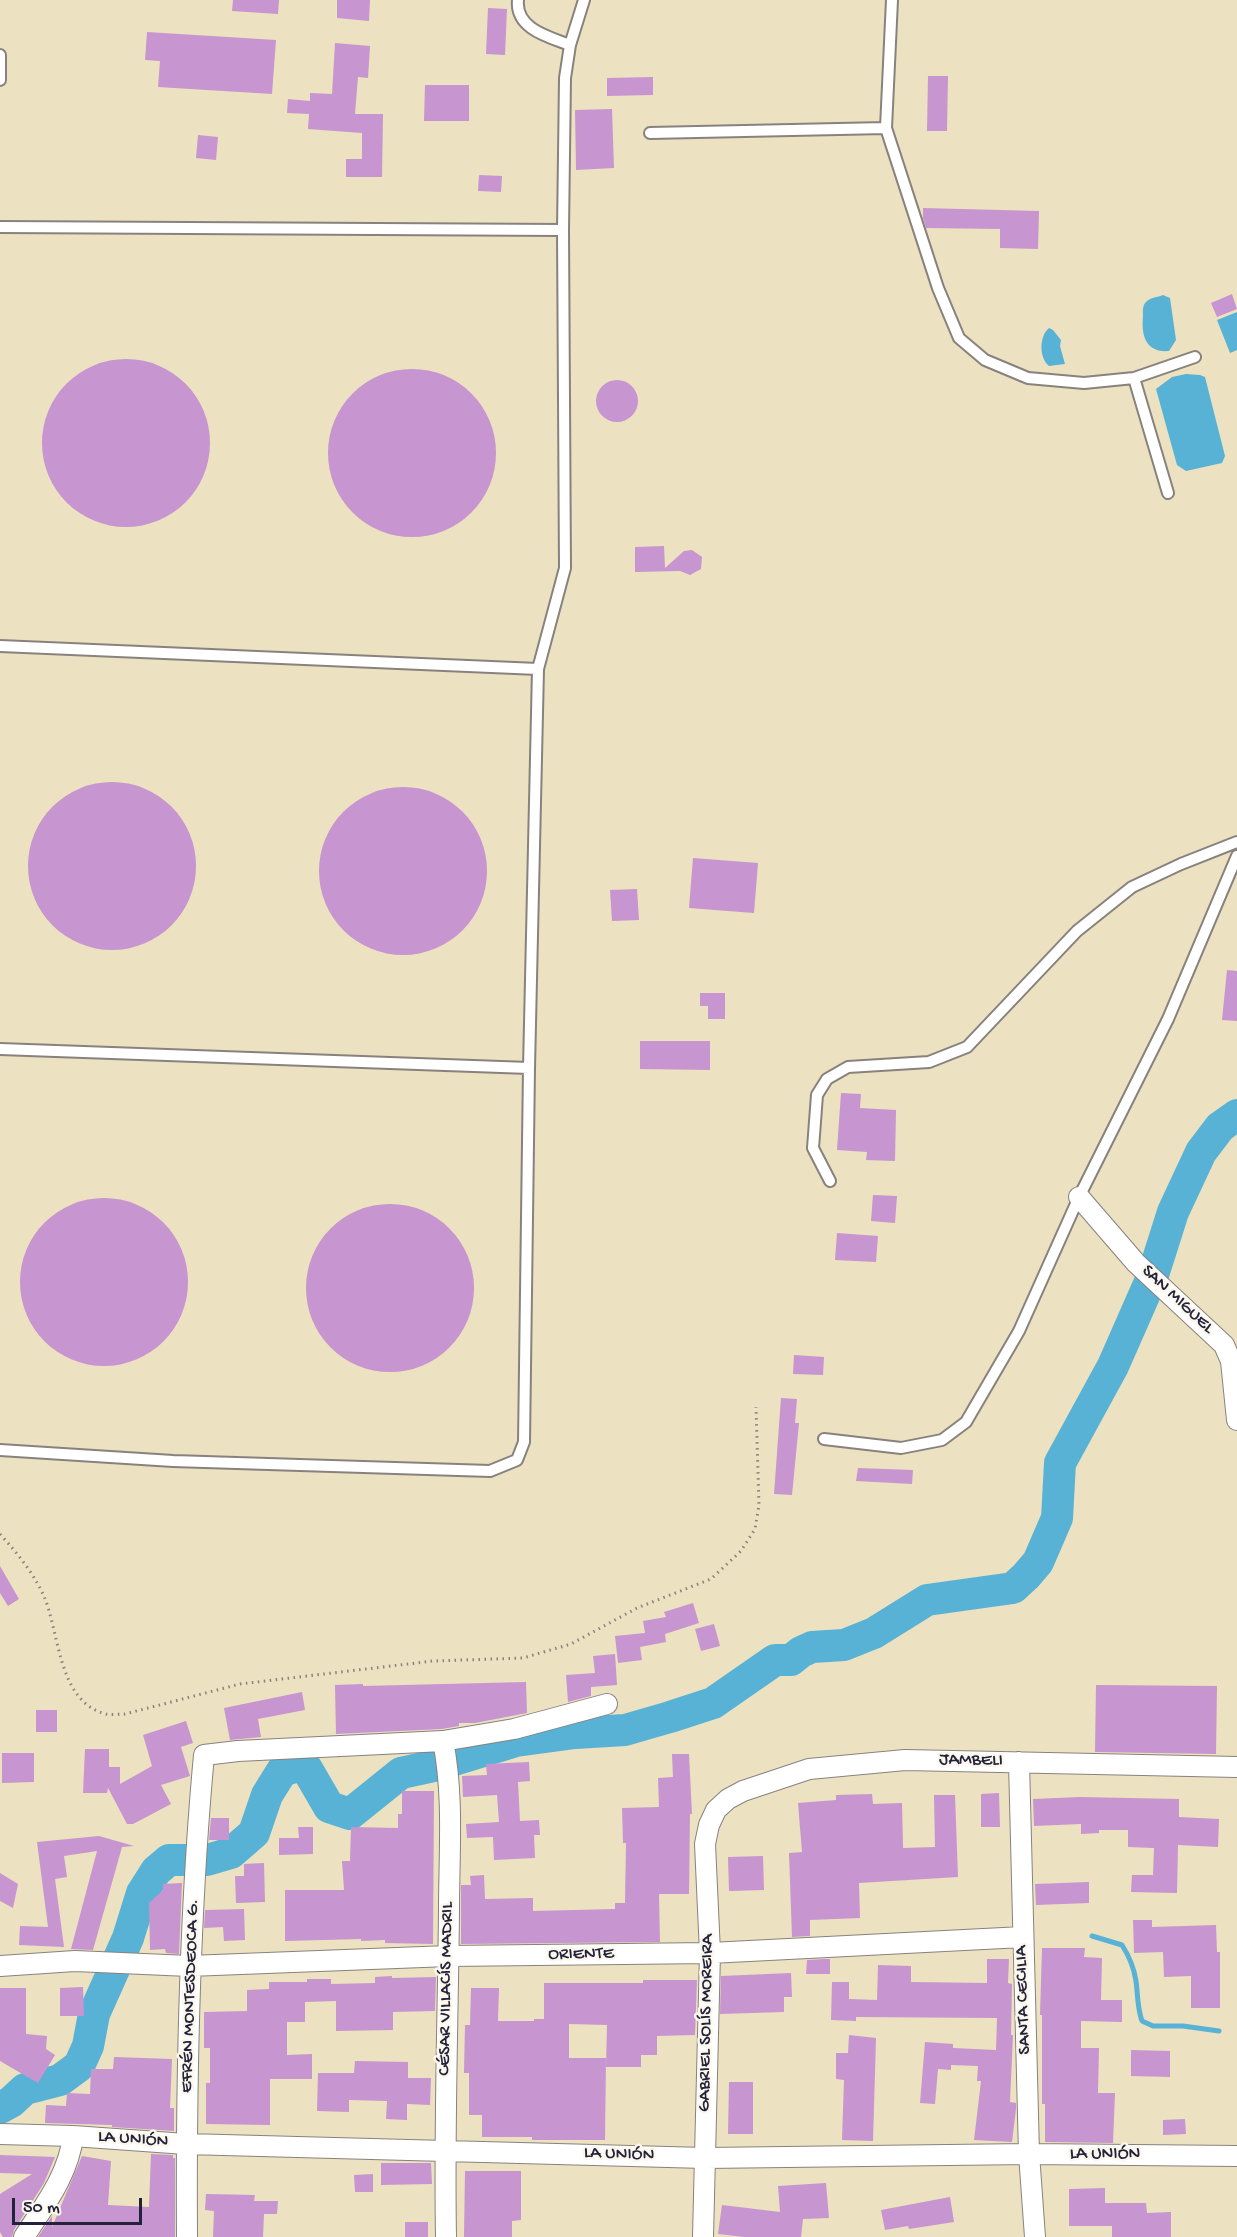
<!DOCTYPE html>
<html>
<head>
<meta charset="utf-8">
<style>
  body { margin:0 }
  #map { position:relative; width:1237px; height:2237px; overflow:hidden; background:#ece1c0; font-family:"Gochi Hand",sans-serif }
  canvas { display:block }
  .scale { position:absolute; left:12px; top:2198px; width:130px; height:27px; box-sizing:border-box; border:3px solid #22223b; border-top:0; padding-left:8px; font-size:18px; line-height:21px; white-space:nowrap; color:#22223b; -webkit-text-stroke:4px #fbf7ec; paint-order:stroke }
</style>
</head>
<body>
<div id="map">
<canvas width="1237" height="2237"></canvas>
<div class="scale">50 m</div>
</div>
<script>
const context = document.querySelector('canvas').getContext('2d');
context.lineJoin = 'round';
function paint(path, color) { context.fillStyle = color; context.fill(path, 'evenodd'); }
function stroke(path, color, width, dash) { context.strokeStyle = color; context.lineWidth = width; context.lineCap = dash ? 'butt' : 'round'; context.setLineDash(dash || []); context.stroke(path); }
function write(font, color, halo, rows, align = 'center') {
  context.font = font + ' "Gochi Hand",sans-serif'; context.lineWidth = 5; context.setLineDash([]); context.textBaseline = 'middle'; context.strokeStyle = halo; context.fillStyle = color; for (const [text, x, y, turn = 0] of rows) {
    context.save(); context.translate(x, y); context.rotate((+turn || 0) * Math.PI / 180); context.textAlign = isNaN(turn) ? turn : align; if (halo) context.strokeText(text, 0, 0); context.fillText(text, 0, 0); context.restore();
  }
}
const water = new Path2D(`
  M1163 295 1170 298 1176 340 1169 351C1146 353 1141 336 1143 316 1143 312 1142 306 1146 302 1149 298 1158 297 1163 295Z
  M1237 312V350L1230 353 1217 320Z
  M1049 328 1053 330 1061 340 1060 346 1065 364 1049 366C1039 358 1039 336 1049 328Z
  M1186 374 1200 375 1205 377 1225 456 1222 463 1186 471 1177 465 1156 389 1172 377Z`);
const stream = new Path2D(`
  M1092 1936 1122 1945C1129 1956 1134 1968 1136 1981 1138 1995 1137 2007 1142 2021L1153 2026H1183L1219 2031`);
const river = new Path2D(`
  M0 2108 11 2102 25 2089 60 2080 79 2066 88 2046 94 2014 128 1938 142 1893 156 1871 169 1860H207L231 1853 254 1833 267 1795 282 1771 297 1766 307 1769 329 1807 350 1814 401 1773 438 1765 516 1741 575 1733 625 1730 670 1717 713 1703 775 1660H791L801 1652 812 1647 844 1645 874 1633 927 1600 1013 1588 1026 1576 1038 1562 1057 1518 1060 1463 1113 1366 1153 1275 1173 1212 1201 1152 1220 1127 1237 1115`);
const building = new Path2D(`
  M233 0H279L278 14 232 11Z
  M337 0H370L369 21 337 18Z
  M488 8 507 9 505 55 486 54Z
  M147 32 276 40 272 94 158 87 160 61 145 60Z
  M335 43 370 46 368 78 358 77 355 114H383L382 177H346V159H362V133L308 129 309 114 287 113 288 99 310 101V93L332 94Z
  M928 76H948L947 131H927Z
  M653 77V95L607 96V78Z
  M425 85H469V121H424Z
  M612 109 614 168 576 170 575 110Z
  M198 135 218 137 216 160 196 158Z
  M479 175 502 176 501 192 478 191Z
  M923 208 1039 211 1038 249 1000 248V229L926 228 923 218Z
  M1232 294 1237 309 1217 317 1211 303Z
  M42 443a84 84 0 1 1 168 0a84 84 0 1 1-168 0Z
  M328 453a84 84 0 1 1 168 0a84 84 0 1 1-168 0Z
  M596 401a21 21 0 1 1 42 0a21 21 0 1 1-42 0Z
  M664 546 665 568 684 551 692 550 702 557 701 569 690 575 680 571 635 572V547Z
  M28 866a84 84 0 1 1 168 0a84 84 0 1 1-168 0Z
  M319 871a84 84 0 1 1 168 0a84 84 0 1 1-168 0Z
  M693 858 758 863 754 913 689 908Z
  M637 889 639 920 612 921 610 890Z
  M1227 970 1237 971V1021L1222 1020Z
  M700 993H725V1019H708V1006H700Z
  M640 1041H710V1070L640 1069Z
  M841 1093 861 1094 860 1108 896 1110 895 1161 866 1160 867 1152 837 1150Z
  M873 1195 897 1196 895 1223 871 1221Z
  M20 1282a84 84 0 1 1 168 0a84 84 0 1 1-168 0Z
  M306 1288a84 84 0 1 1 168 0a84 84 0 1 1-168 0Z
  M837 1233 878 1236 876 1262 835 1260Z
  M794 1355 824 1357 823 1375 793 1374Z
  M781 1398 797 1399 795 1423H799L792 1495 774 1494Z
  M858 1468 913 1470 912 1484 856 1481Z
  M0 1566 19 1599 8 1606 0 1593Z
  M693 1603 699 1623 665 1634 666 1642 640 1647 642 1660 618 1663 615 1636 645 1633 643 1621 666 1617 664 1612Z
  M714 1624 720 1646 701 1651 695 1629Z
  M615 1654 617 1685 591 1687V1696L568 1702 566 1675 595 1673 593 1656Z
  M526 1682 527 1713 475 1723H459V1726L442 1729 336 1734 335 1685 363 1684V1686Z
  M1096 1685 1217 1686 1216 1754 1095 1752Z
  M302 1692 305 1710 258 1719 261 1737 230 1740 224 1708Z
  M36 1710H57V1732H36Z
  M186 1721 193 1743 181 1747 190 1776 161 1785 171 1804 133 1824H127L108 1788 107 1793H83L85 1749H109V1767H120V1784L152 1766 143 1735Z
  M2 1753H34V1782L2 1783Z
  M672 1754H689L692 1814H690L689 1894H659L660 1942 461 1944V1885H471L470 1876 484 1875 485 1899 533 1898V1911L615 1909V1903H625L626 1843H623L622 1808 659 1807 658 1778 673 1777Z
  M529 1762 530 1781 518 1782 520 1821 539 1820 540 1835H534L535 1858 494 1860 493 1837 467 1838 466 1824 499 1822 497 1795 463 1797 462 1776 487 1775 486 1764Z
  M402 1791H434L433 1944 385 1943V1940L361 1941V1939L285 1941V1890H344L342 1861H350L351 1827 398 1828V1814H402Z
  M999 1793 1000 1827H981V1794Z
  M872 1794 873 1804 902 1803 903 1848 935 1847 934 1795H955L958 1877 859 1883 860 1918 810 1920V1936L792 1937 789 1853 802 1852 798 1803 836 1800V1795Z
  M1080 1797 1179 1799V1817L1219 1819 1218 1847 1178 1845 1177 1893 1131 1892 1132 1875H1153L1154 1848 1128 1847V1830H1099V1833L1081 1834V1824L1034 1826 1033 1799Z
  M211 1818H229V1840H209Z
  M298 1827H313V1854L279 1855V1838H299Z
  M99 1836 134 1846 122 1847 93 1950 71 1949 97 1851 64 1856 67 1877 55 1879 64 1947 19 1945 20 1926 48 1927 37 1842Z
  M763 1856 764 1890 729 1891 728 1857Z
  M264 1863 265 1902 236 1903 235 1876H244V1864Z
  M0 1873 18 1884 13 1908 0 1901Z
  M1089 1882V1903L1036 1905 1035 1884Z
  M182 1883 179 1954 166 1953 165 1949 150 1950 149 1903 163 1890V1884Z
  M244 1909 245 1940 224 1941 223 1927 204 1928 205 1910Z
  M1133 1920H1152V1927L1216 1925 1217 1952H1220V2008H1191V1976L1164 1977 1163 1952 1134 1953Z
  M1042 1948H1085L1084 1957 1102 1958 1101 2000H1122V2022L1081 2021V2048H1099L1098 2093H1115L1113 2143 1045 2142V2104H1042V2015H1040Z
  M824 1959H830V1974H806L807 1960Z
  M987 1959H1009L1008 1983 1012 1984 1011 2035H1013L1010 2102 1016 2103V2109L1012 2142 974 2140 981 2081H977L978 2066 951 2065V2070L938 2069 935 2104 920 2103 925 2042 953 2044V2048L996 2050 997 2018 856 2017V2021L831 2020 832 1982H849V1999L877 2000 878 1965 911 1966V1982L987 1983Z
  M791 1973 792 1997H784V2012L720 2014 721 1976Z
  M392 1976V1978L436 1977 435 2011 393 2012V2030L336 2031V2001L305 2002V2022H287V2055L312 2054V2079H270V2125L206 2124V2083H210V2048H204V2012L247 2011V1990L269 1989V1982H307V1979H331V1984L375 1983V1977Z
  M643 1980H697L695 2035 657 2036V2055H641V2067H606L607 2025 569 2024V2058H606L605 2140H532V2137H482V2115H469V2073H464L465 2025H470L471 1988H499L498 2021H534V2019H544V1983H643Z
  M83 1987 84 2016H60V1988Z
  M0 1988H26V2034L47 2036 46 2049 55 2055 38 2083 0 2061Z
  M849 2035 876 2038 873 2141 842 2140 844 2080 836 2079V2053H848Z
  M1131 2050 1170 2051V2077L1131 2076Z
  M114 2057 172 2059 170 2108H174V2131L112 2127V2125L45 2123 46 2105 66 2106 67 2093 90 2094 91 2069H113Z
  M355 2061 408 2062V2078H431L430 2105 407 2104V2120L386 2119 387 2101 349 2100V2112L317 2111 318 2073H354Z
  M729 2082H753V2134H728Z
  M1185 2119 1186 2134 1163 2135V2120Z
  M151 2154 173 2155V2158H175V2237H38L52 2216V2227L82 2156 111 2161 108 2205 149 2207Z
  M0 2155 55 2157 44 2183 14 2230 12 2237H3L0 2232V2194L32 2174 0 2173Z
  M381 2163H431L432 2184 381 2185Z
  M465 2171H521V2220L512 2221V2237H464Z
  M373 2174V2192H355L354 2175Z
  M826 2183 829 2218 803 2219 801 2237H744L718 2234 722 2205 780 2212 778 2186Z
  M1105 2188V2203H1146L1147 2213 1171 2212V2237H1112V2226H1069V2189Z
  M206 2194 255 2195 254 2201H278L277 2214H264L263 2237H213L214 2211 205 2210Z
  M950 2197 954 2222 909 2229 908 2226 885 2230 881 2210Z
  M405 2222H428V2237H405Z`);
const path = new Path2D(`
  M0 1534C17 1553 32 1571 43 1594 60 1631 57 1702 106 1714 112 1715 119 1714 125 1714L240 1684 433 1661 523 1658 571 1644 637 1608 711 1579 741 1551 755 1529 759 1505 756 1407`);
const lane = new Path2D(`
  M518 0C515 29 549 37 570 45
  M892 0 886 128 938 288 959 338 985 360 1028 378 1084 383 1134 378 1195 357
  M0 55V80
  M650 133 886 128
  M0 227 563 230 565 568 538 669 529 1068 524 1442 517 1460 490 1471 173 1461 0 1450
  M563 230 565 78 570 45 584 0
  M1134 378 1168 493
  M0 646 538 669
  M0 1049 529 1068
  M830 1181 813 1148 817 1095 827 1079 848 1067 929 1062 967 1047 1077 931 1132 887 1181 864 1237 842
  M824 1439 901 1448 942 1440 966 1422 1019 1331 1079 1197 1168 1019 1237 856`);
const street = new Path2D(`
  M1079 1197 1136 1263 1224 1345 1231 1361 1237 1420
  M443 1741C454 1796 449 1853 449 1909 448 2018 444 2128 446 2237
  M1019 1762 1029 2154 1035 2237
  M0 1966 75 1961 189 1966 449 1956 710 1953 1023 1937
  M0 2134 73 2136 186 2144 705 2158 1029 2154 1237 2156
  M24 2237C44 2206 69 2174 73 2136
  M187 2237C186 2076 189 1916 204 1755L238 1751 443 1741 514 1729 607 1704
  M703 2237 710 1953 705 1844 709 1825 716 1810 728 1799 743 1791 809 1769 905 1760 1237 1767`);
const streetNames = [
  ["SAN MIGUEL",1177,1300,43],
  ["JAMBELI",971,1761,1],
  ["ORIENTE",581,1955,-1],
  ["CÉSAR VILLACÍS MADRIL",447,1989,-89],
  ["EFRÉN MONTESDEOCA G.",191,1996,-88],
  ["SANTA CECILIA",1024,2000,-92],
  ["GABRIEL SOLÍS MOREIRA",707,2023,-89],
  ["LA UNIÓN",133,2140,4],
  ["LA UNIÓN",619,2155,2],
  ["LA UNIÓN",1105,2155]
];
paint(water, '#58b2d5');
stroke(stream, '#58b2d5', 5);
stroke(river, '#58b2d5', 32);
paint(building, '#c795cf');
stroke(lane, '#87827e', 14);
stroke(street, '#87827e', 22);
stroke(path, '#87827e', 3, [1.5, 4.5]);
stroke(lane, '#fff', 10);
stroke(street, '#fff', 20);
write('18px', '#22223b', '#fbf7ec', streetNames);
</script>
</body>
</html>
